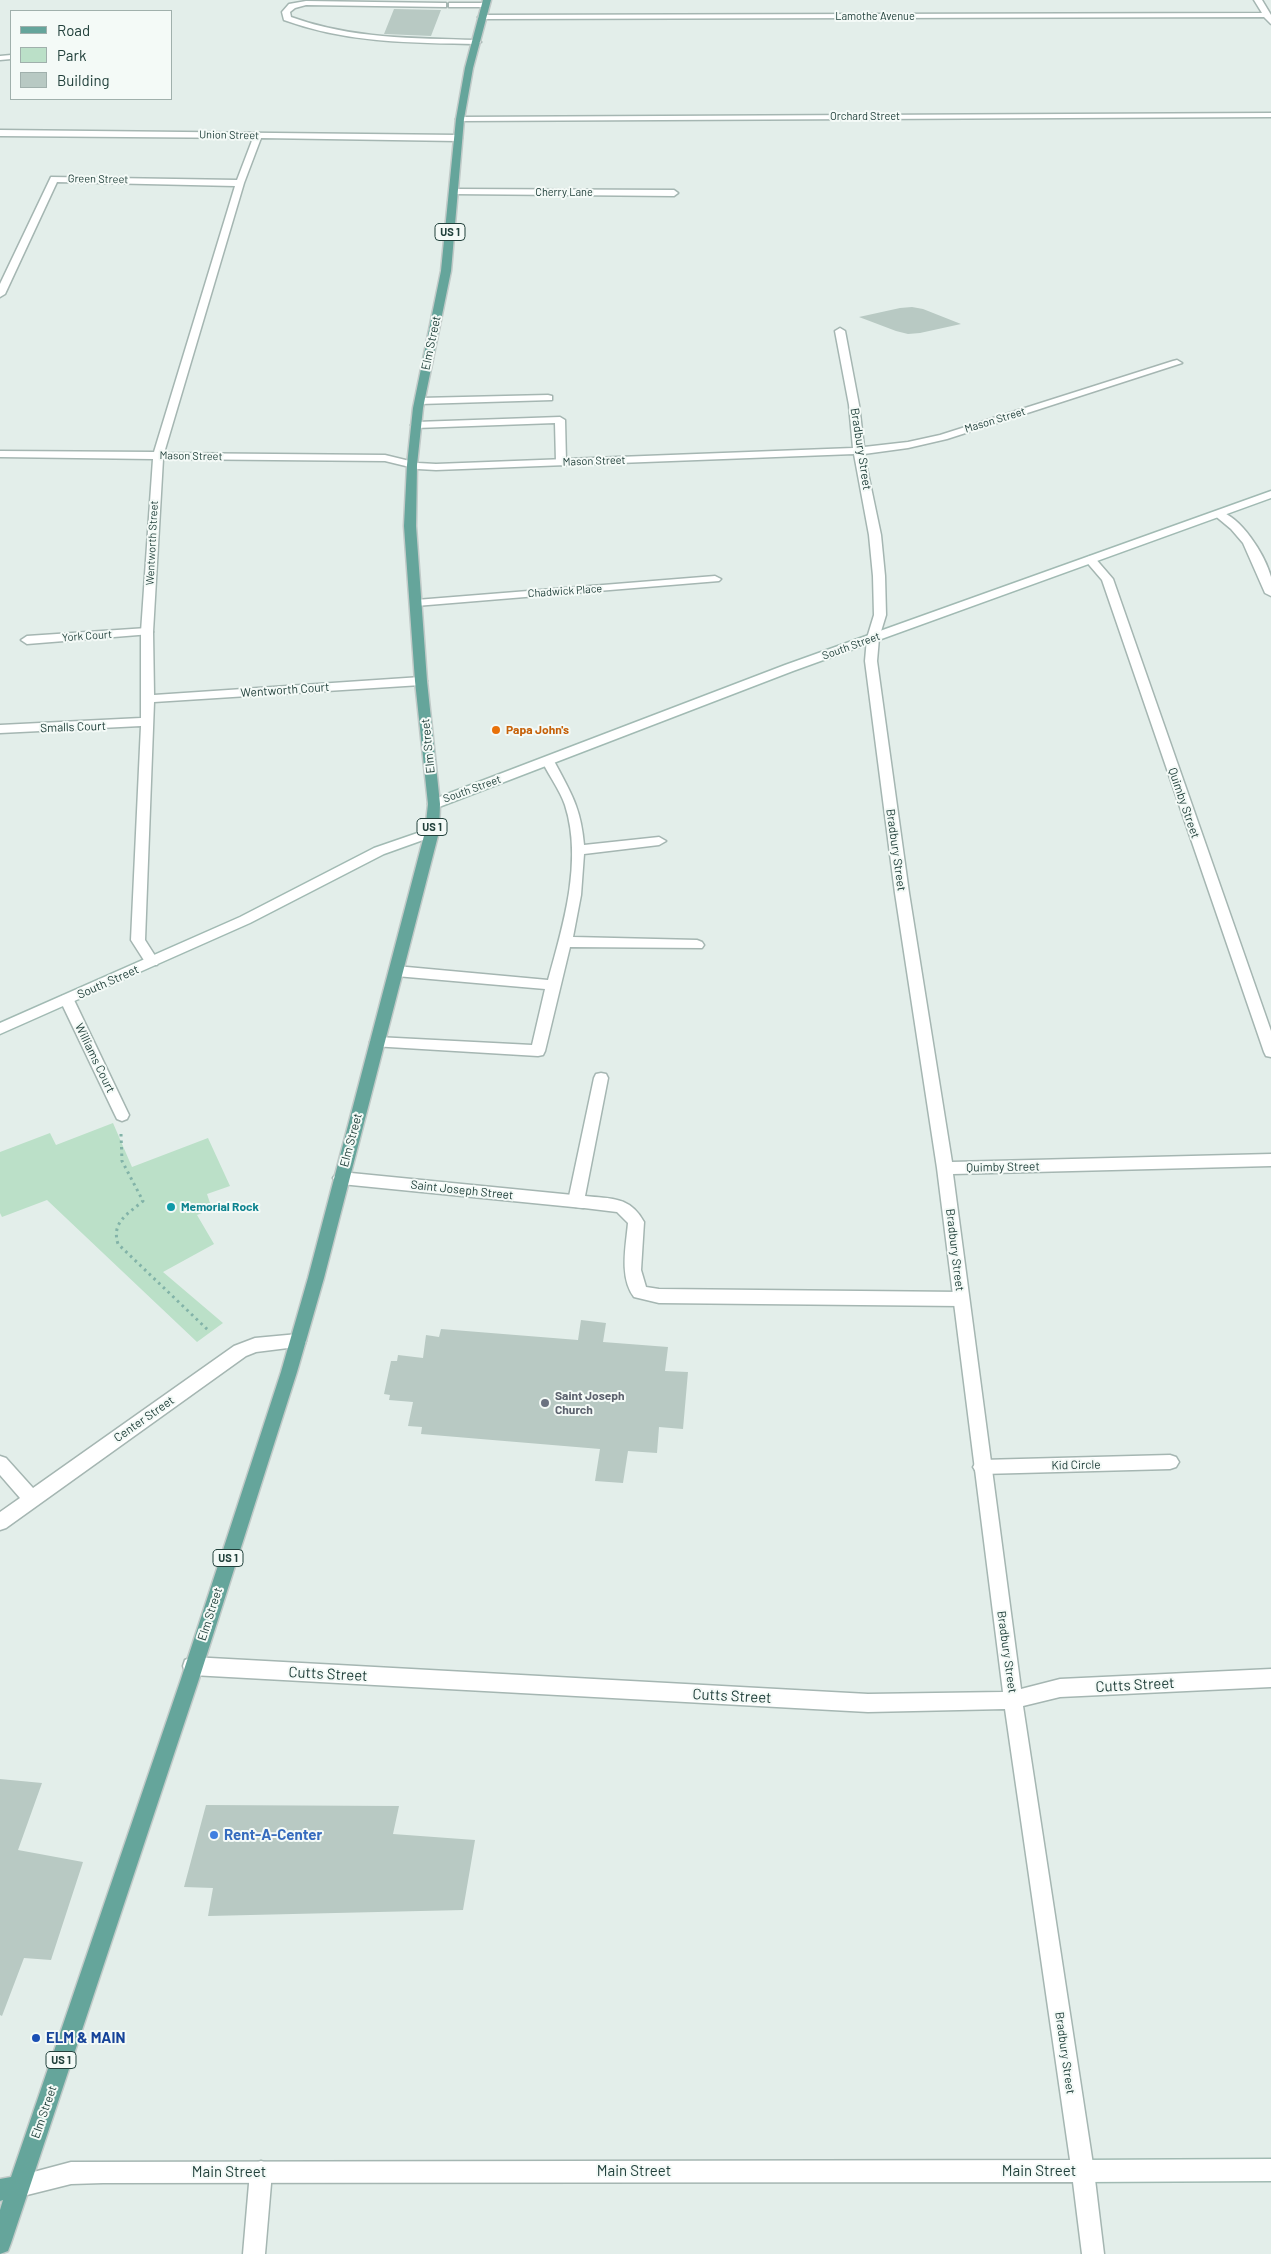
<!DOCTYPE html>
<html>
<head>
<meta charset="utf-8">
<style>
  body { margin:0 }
  #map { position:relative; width:1271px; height:2254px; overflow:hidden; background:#e3eeea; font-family:Barlow,sans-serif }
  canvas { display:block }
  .legend { position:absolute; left:10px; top:10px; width:162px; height:90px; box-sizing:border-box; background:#f4faf7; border:1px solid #a0b0ac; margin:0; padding:6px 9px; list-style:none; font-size:15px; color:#21403b }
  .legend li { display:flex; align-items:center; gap:10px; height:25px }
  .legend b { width:25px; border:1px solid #a0b0ac }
</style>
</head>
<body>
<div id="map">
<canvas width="1271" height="2254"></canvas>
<ul class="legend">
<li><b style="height:6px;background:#65a59b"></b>Road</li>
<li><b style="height:14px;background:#bbe0c8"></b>Park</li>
<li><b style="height:14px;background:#b8c9c3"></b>Building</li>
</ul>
</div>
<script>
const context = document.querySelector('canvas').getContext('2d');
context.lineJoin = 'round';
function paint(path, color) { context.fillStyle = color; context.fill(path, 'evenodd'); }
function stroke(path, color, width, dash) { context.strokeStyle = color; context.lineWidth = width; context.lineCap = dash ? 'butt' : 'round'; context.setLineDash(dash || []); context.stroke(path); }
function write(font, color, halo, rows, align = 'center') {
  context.font = font + ' Barlow,sans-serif'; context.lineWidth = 4; context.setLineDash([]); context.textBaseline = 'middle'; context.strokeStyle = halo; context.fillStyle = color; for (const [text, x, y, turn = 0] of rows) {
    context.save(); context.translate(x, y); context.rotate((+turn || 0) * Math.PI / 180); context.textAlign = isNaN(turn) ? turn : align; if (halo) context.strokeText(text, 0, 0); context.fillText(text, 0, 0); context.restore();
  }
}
const green = new Path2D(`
  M113 1123 132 1167 208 1138 230 1186 207 1194 212 1209 197 1215 214 1244 163 1272 223 1323 197 1342 47 1200 2 1217 0 1213V1152L50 1133 56 1145Z`);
const building = new Path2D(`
  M394 9 441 10 431 36 384 34Z
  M912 307 923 309 961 324 920 333 908 334 896 331 859 317 900 308Z
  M581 1320 606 1323 603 1342 668 1347 665 1371 688 1372 683 1429 659 1427 657 1453 628 1451 623 1483 595 1481 600 1449 421 1434 422 1427 408 1426 413 1402 389 1400 390 1395 384 1394 391 1361H397L398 1355 423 1358 426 1335 439 1337 441 1329 578 1340Z
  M0 1779 42 1783 18 1850 83 1862 51 1960 24 1958 2 2016 0 2015Z
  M206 1805 399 1806 393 1834 475 1840 463 1910 208 1916 213 1888 184 1887Z`);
const path = new Path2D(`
  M121 1134 122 1161 143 1201C128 1214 111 1222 118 1244L209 1331`);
const lane = new Path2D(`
  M306 1 443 3H446V7L306 5 295 8 290 12 291 17C351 39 413 38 477 40L481 42 477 44C411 43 347 43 284 20L282 12 289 4Z
  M449 3H485L489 5 485 7H449Z
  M548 395 552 396V400L420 404 415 401 420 398Z
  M560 417 565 420 566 462 561 465 556 462 555 423 416 428 411 425 416 422Z
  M147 628 153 632 151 634 27 644 21 640 27 636Z
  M548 757 554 761C571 793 581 808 584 845L659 837 666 841 659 845 584 854 581 895 573 937 697 940 702 942 704 945 702 948 570 947 545 1051 543 1055 538 1056 372 1046 370 1042 372 1038 377 1037 532 1045 545 989 396 976 391 974 389 971 391 968 396 966 548 980C563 926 583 861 565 805 560 790 549 776 542 761Z
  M601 1073 606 1074 608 1078 585 1196C611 1199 630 1196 644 1222L641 1270 646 1287 659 1289 961 1292 967 1294 969 1299 967 1304 961 1306 659 1303 634 1297C619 1277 626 1246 628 1223L617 1212 576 1207 571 1205 568 1201 594 1078 596 1074Z
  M1170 1455 1176 1457 1179 1462 1176 1467 1170 1469 982 1474 976 1472 973 1467 976 1462 982 1460Z
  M261 2161 269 2164 272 2172 265 2254H243L250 2172 253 2164Z`);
const street = new Path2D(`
  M1254 0H1262L1271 15V24L1264 17 482 19 478 17 482 15 1262 13Z
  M11 55V59L0 60V56Z
  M1271 113V117L460 121 456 119 460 117Z
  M0 130 458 135 462 138 458 141 261 138 244 183 164 453 385 455 418 463 436 464 853 448 849 405 835 331 840 328 845 331 859 405 864 447 908 442 940 435 1173 361 1177 360 1182 363 947 439 908 448 864 454 881 535 885 576 886 615 879 638 877 661 909 893 952 1162 1271 1154V1166L953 1174 1021 1689 1060 1679 1271 1669V1687L1060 1697 1023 1706 1094 2171 1104 2254H1082L1073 2182 103 2183 71 2184 19 2197 11 2194 8 2186 11 2178 71 2162 1070 2160 1005 1709 868 1712 192 1675 185 1672 183 1666 185 1660 192 1657 868 1694 1003 1692 937 1168 895 893 865 661 867 638 874 615 873 576 869 535 854 454 436 470 418 469 385 461 163 459 153 632 154 695 421 677 427 681 421 685 154 702 145 940 159 962 157 965H147L131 940 141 726 0 733V725L141 718V632L153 459 0 457V451L154 452 235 186 57 182 5 294 0 297V284L51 177 237 180 253 138 0 136Z
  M455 189 674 190 678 193 674 196 452 194 451 192Z
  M1218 511C1241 516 1265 555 1271 577 1271 583 1271 590 1271 596L1265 593 1243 543 1231 529 1213 514Z
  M1090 556 1094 557 1113 579 1271 1031V1057L1266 1056 1264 1052 1102 580 1084 559Z
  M715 576 721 579 719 581 416 606 410 603 416 600Z
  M67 995 72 996 74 1000 129 1115 127 1119 122 1121 117 1119 115 1115 60 1000 62 996Z
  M341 1172 583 1196 588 1198 591 1202 588 1206 583 1208 341 1184 336 1182 333 1178 336 1174Z
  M298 1334 304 1336 306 1341 304 1346 256 1352 246 1356 6 1528 0 1530V1512L20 1498 0 1475V1456L6 1458 33 1488 234 1346 255 1338Z`);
const secondary = new Path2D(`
  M1271 491V498L793 671 439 807 434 808 428 804 429 801 785 665Z
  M432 828 437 829 439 832 437 835 384 854 250 923 0 1034V1023L240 917 374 848Z
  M1271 2159V2181L1083 2182 1075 2179 1072 2171 1075 2163 1083 2160Z`);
const primary = new Path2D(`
  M483 0H491L473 68 464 119 451 271 423 408 417 465 416 526 427 681 440 804 439 832 324 1278 297 1372 199 1679 11 2243 8 2251 0 2254V2210L3 2200 0 2201V2179L11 2177 181 1679 281 1372 308 1278 425 832 428 804 415 681 404 526 407 465 413 408 441 271 456 119 465 68Z`);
const markers = [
  [496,730,5,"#e8710a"],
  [171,1207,5,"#0f9aa8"],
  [545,1403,5,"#6b7280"],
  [214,1835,5,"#3f7fe0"],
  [36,2038,5,"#1a4fb4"]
];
const farStreetnames = [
  ["Lamothe Avenue",875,16],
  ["Orchard Street",865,116],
  ["Union Street",229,135,1],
  ["Green Street",98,179,1],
  ["Cherry Lane",564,192],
  ["Mason Street",995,420,-17],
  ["Mason Street",191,456,1],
  ["Mason Street",594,461,-2],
  ["Wentworth Street",152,543,-87],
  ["Chadwick Place",565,591,-4],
  ["York Court",87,636,-4],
  ["South Street",851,646,-20],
  ["South Street",472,789,-20]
];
const shields = [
  [450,232,30],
  [432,827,30],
  [228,1558,30],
  [61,2060,30]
];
const shieldNames = [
  ["US 1",450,232],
  ["US 1",432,827],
  ["US 1",228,1558],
  ["US 1",61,2060]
];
const streetNames = [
  ["Elm Street",431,343,-78],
  ["Bradbury Street",861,449,81],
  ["Wentworth Court",285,690,-4],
  ["Smalls Court",73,727,-2],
  ["Elm Street",428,746,-96],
  ["Quimby Street",1184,803,71],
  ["Bradbury Street",896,850,82],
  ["South Street",108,982,-24],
  ["Williams Court",95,1058,64],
  ["Elm Street",351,1140,-75],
  ["Quimby Street",1003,1167,-1],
  ["Saint Joseph Street",462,1190,6],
  ["Bradbury Street",955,1250,83],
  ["Center Street",144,1419,-35],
  ["Kid Circle",1076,1465,-1],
  ["Elm Street",210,1614,-72],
  ["Bradbury Street",1007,1652,82],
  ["Bradbury Street",1065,2053,82],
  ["Elm Street",44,2112,-71]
];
const foodNames = [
  ["Papa John's",506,730]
];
const cultureNames = [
  ["Memorial Rock",181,1207]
];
const worshipNames = [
  ["Saint Joseph",555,1396],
  ["Church",555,1410]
];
const nearStreetnames = [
  ["Cutts Street",328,1674,3],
  ["Cutts Street",1135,1685,-3],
  ["Cutts Street",732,1696,3],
  ["Main Street",634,2171],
  ["Main Street",1039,2171],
  ["Main Street",229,2172]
];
const nearShopnames = [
  ["Rent-A-Center",224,1835]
];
const nearTransitnames = [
  ["ELM & MAIN",46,2038]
];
paint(green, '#bbe0c8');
paint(building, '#b8c9c3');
stroke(lane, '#a5b6b2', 3);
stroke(street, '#a5b6b2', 3);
stroke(secondary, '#a1bab3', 3);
stroke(primary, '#c1cac8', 3);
stroke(path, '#82b3a8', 3, [2.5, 4]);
paint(lane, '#fff');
paint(street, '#fff');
paint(secondary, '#fff');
paint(primary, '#65a59b');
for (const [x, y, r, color] of markers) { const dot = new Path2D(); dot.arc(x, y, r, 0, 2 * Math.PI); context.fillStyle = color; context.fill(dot); stroke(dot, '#f4faf7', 2); }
write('11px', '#21403b', '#f4faf7', farStreetnames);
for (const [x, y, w] of shields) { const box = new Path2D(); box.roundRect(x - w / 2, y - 8.5, w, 17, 4); context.fillStyle = '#f4faf7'; context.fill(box); stroke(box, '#21403b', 1); }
write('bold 11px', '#21403b', null, shieldNames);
write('12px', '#21403b', '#f4faf7', streetNames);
write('bold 12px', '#c56008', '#f4faf7', foodNames, 'left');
write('bold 12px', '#0d838f', '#f4faf7', cultureNames, 'left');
write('bold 12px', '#5b616d', '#f4faf7', worshipNames, 'left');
write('15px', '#21403b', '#f4faf7', nearStreetnames);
write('bold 15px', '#366cbe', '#f4faf7', nearShopnames, 'left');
write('bold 15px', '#164399', '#f4faf7', nearTransitnames, 'left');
</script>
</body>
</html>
